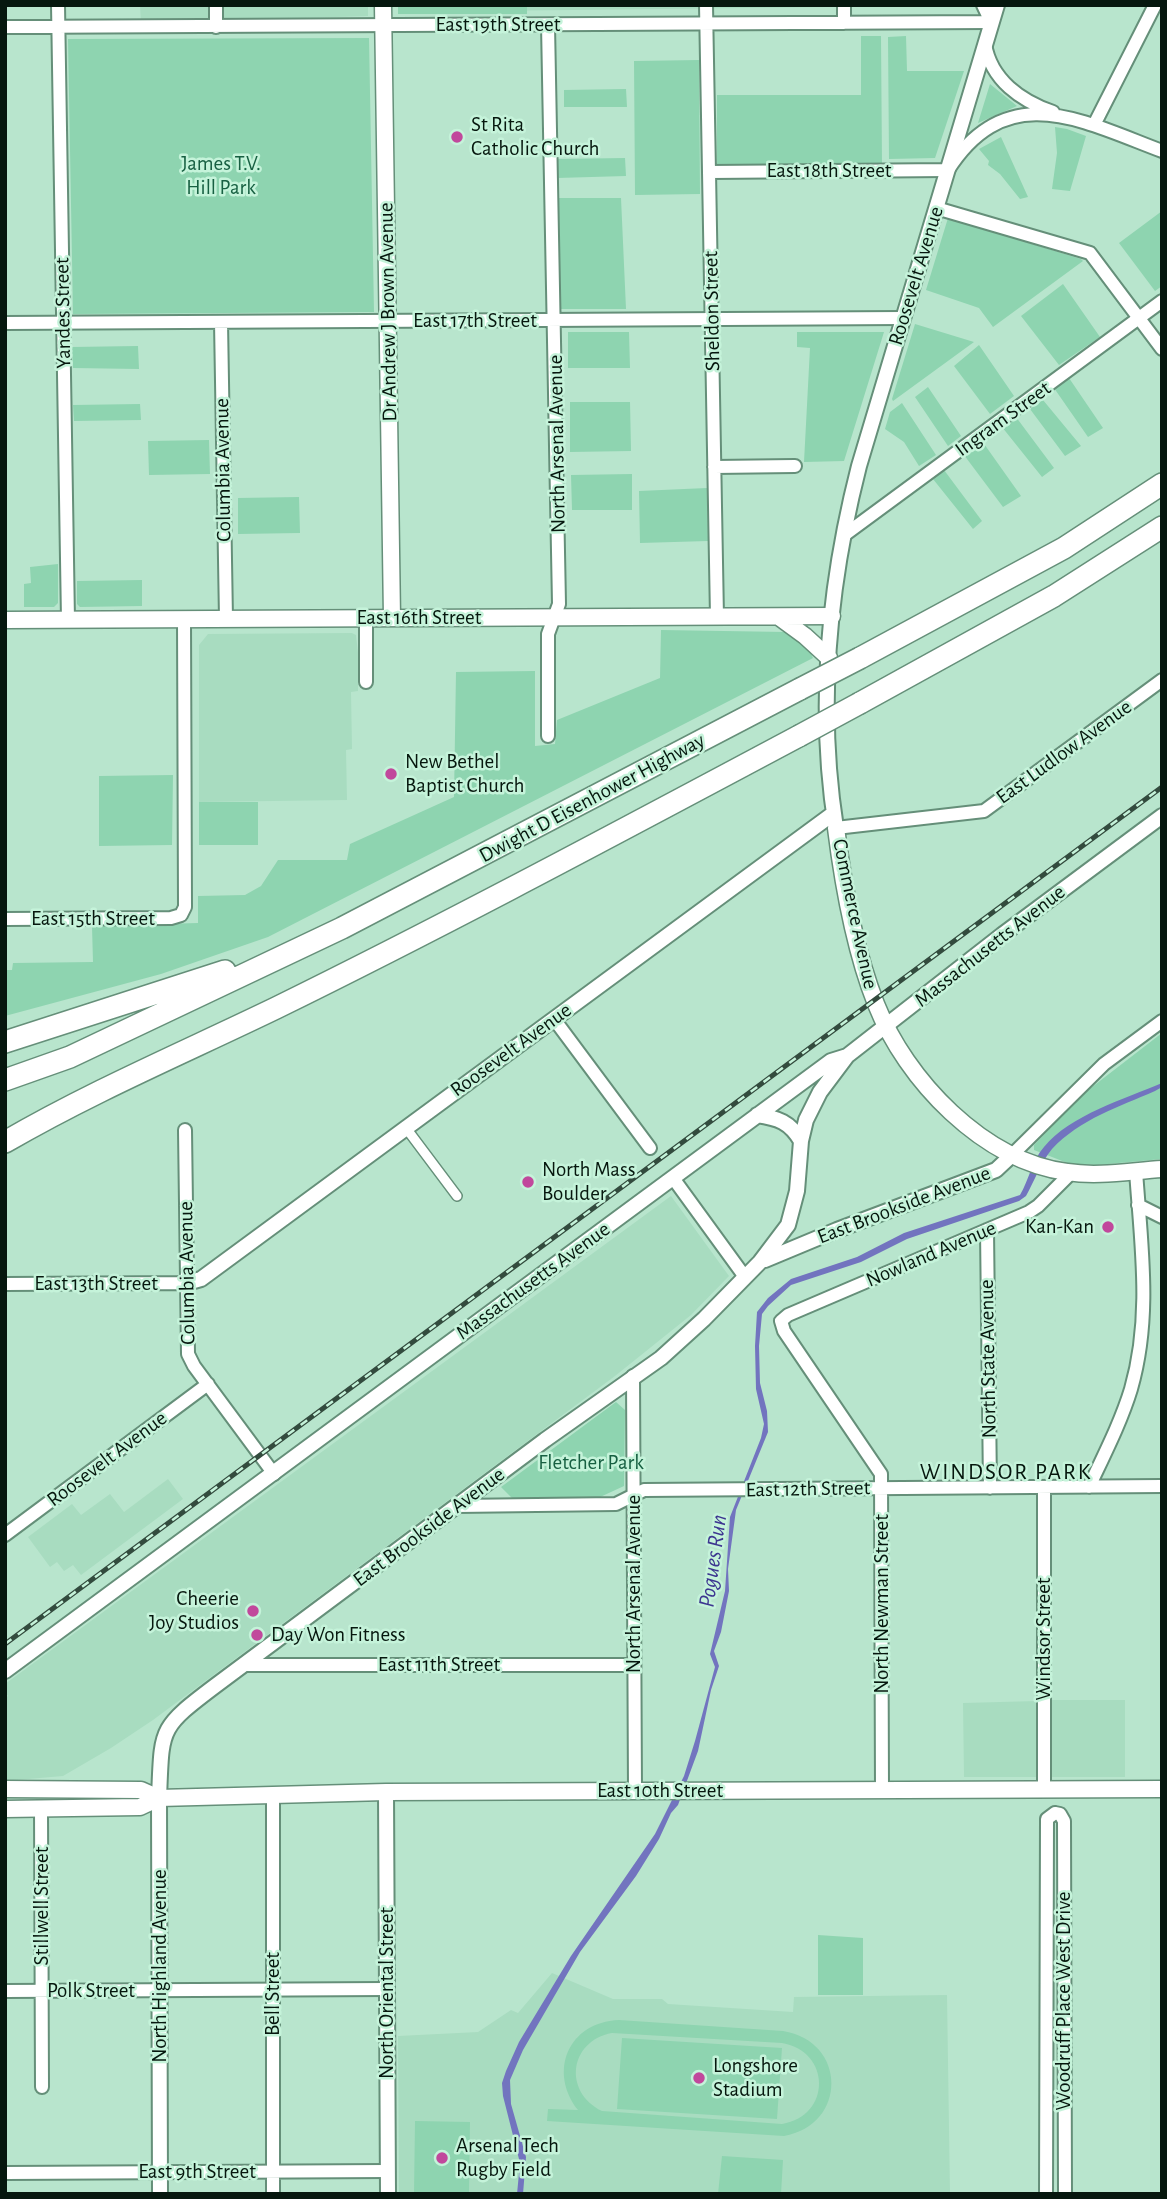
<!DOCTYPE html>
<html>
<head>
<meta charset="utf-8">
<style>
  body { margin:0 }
  #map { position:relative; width:1167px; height:2199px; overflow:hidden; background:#b8e5cd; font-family:"Alegreya Sans",sans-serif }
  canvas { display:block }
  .frame { position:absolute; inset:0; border:7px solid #06170e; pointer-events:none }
</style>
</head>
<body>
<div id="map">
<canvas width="1167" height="2199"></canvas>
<div class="frame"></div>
</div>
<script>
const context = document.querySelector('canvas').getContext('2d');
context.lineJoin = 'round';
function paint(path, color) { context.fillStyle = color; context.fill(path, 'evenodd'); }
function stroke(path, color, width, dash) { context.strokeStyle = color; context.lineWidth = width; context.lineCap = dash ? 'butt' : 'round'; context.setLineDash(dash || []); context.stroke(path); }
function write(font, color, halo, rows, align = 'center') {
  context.font = font + ' "Alegreya Sans",sans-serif'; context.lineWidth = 5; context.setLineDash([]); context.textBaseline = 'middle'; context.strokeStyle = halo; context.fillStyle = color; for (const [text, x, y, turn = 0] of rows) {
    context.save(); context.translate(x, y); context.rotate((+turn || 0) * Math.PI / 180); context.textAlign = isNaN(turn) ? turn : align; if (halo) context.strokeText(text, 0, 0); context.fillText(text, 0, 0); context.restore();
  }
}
const built = new Path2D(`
  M140 5H368V16L141 23Z
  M398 5H832V7L398 12Z
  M352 633 356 635 358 653V691L351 692 352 749 346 750 347 800 199 802V645L208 634Z
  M671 1196 729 1276 691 1315 615 1376 153 1720 111 1748 63 1776 5 1781V1698L8 1696 5 1692V1684Z
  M168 1479 183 1499 81 1575 73 1565 64 1571 57 1562 50 1567 28 1537 72 1504 81 1515 110 1494 124 1512Z
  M1050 1700H1125V1777H1051Z
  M1037 1701 1038 1777H964L963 1703Z
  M552 1973 613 1999H662L668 2004 793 2012 794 1997 947 1995 950 2194H399L398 2036 478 2032 511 2010 518 2013Z`);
const green = new Path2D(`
  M398 5H527V14H398Z
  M861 36H881L882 166 719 168 717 165V95H861Z
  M906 36 907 71H964L935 158 889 159 888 37Z
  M369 38 374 312 73 314 68 39Z
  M699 60 700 194 635 195 634 61Z
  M990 84 1017 106 978 123Z
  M626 89 627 107H564V90Z
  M1055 127 1067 129 1086 136 1070 191 1052 189 1057 153Z
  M1001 137 1028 197 1020 199 1000 174 988 165 989 161 979 149Z
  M625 158 626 176 557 178V159Z
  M556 198H621L626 309H558Z
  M1162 211V286L1155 291 1119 243Z
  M948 218 1081 259 1083 261 993 327 979 308 926 290Z
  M1063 284 1100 337 1059 365 1021 316Z
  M915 324 974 342 893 401 892 399Z
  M568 332H629L630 368H568Z
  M797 332H884L844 461 804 462 810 348 797 347Z
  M979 345 1014 396 990 414 954 366Z
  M138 346 139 369 73 368 72 347Z
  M1069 378 1103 428 1088 437 1054 388Z
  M928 387 961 436 948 446 915 397Z
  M1043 400 1081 446 1065 456 1030 409Z
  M570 402H630L631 451 570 452Z
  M902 403 936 455 919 466 904 442 885 429 890 412Z
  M140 404 141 420 74 421 73 405Z
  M1016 417 1054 468 1042 477 1002 427Z
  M209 440 210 474 149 475 148 441Z
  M982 441 1021 496 1003 507 964 455Z
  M944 470 982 521 973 529 933 479Z
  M632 474V510H572L571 475Z
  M707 488 708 541 640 543 639 491Z
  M299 497 300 533 238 534V498Z
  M58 564V603L54 607H24V584L31 583 30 567Z
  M142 580V606L80 607 77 604V581Z
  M661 630 786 632 806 643 813 658 268 937 161 974 5 1016V970H12L13 963 93 962 92 926 198 923V896L245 895 261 886 278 860H347L350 844 454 797 456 672 535 671V746L555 744 557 720 660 678Z
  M173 775 172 845 99 846V776Z
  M199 802H258V845H199Z
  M1162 1033V1159L1097 1165 1070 1164 1034 1150V1145L1083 1094Z
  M616 1402 625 1410 624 1486 598 1498H512L501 1487Z
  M818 1935 863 1938V1995H818Z
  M619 2020 783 2031C847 2041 848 2125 784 2136L547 2121 548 2109 578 2110C548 2072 568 2022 619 2020ZM612 2033 782 2043C831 2051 832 2116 782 2124L602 2111C563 2092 569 2041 612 2033Z
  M622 2038 782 2048 777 2119 617 2109Z
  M415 2121 470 2122 469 2194H414Z
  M722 2156 783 2160 781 2194H718Z`);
const water = new Path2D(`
  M1162 1083V1087L1155 1091C1119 1107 1080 1119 1052 1149 1041 1162 1034 1182 1026 1196L1019 1201 907 1239 861 1262 791 1285 768 1306 762 1314 759 1346 760 1383 767 1411 768 1432 736 1510 728 1569 729 1591 721 1632 714 1651 719 1666 711 1690 698 1751 678 1805 671 1813 659 1839 636 1876 580 1952 523 2050 510 2080 511 2104 526 2157 523 2194H517L520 2163 503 2096 502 2083 506 2071 519 2042 571 1956 655 1834 684 1776 695 1741 715 1667 710 1654 725 1591 730 1517 761 1438 764 1424 756 1389 755 1346 757 1312 768 1298 791 1279 857 1257 904 1233 1020 1195C1029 1180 1032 1160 1044 1147 1070 1115 1125 1099 1162 1083Z`);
const pedestrian = new Path2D(`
  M406 1128 457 1196`);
const minor = new Path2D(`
  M58 5 68 620
  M216 5V27
  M706 5 717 617
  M844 5V23
  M983 5 991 22
  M5 27 991 22
  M985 44C991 80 1021 101 1053 112
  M1094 125 1155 5
  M710 172 948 170C1007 78 1082 121 1162 151
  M936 208 1090 253 1162 349
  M221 322 226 619
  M5 323 903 318
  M714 467 795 466
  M843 536 1162 301
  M366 618V682
  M548 736V634L559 604 548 25
  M836 828 984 811 1162 680
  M5 919 171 918 181 915 185 907 184 620
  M554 1019 650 1148
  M185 1130 188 1354 194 1366 274 1474
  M1012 1155 1104 1064 1162 1021
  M673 1178 745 1277
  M1138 1205 1162 1217
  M987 1230 990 1488
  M5 1284 187 1283
  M633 1376 635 1791
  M1089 1487C1104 1455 1121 1422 1131 1389 1152 1316 1141 1245 1136 1171
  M1044 1488V1790
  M457 1506 616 1504 644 1490 1162 1486
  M5 1535 208 1384
  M244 1665H634
  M882 1791 881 1474 784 1331 781 1321 788 1315 1029 1212 1038 1206 1071 1173
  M41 1808 42 2087
  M1055 1813 1060 1814 1064 1821 1065 2194
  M5 1991 387 1989
  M5 2173 388 2171
  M273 2194V1795
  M1046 2194 1047 1819 1055 1813`);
const tertiary = new Path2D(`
  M836 828C817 708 829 583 859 466L997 5
  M757 1115C778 1118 790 1122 801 1141
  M765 1260 837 1230 996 1170 1012 1155
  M187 1283 201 1279 834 813
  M5 1671 831 1061 847 1056 1002 935 1162 816
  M386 1792 388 2194
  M160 2194 159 1798C162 1728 158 1729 215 1686L545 1440 661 1358 704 1319 760 1262 788 1225 797 1191 801 1141 806 1120 820 1092 847 1056`);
const secondary = new Path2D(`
  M383 5 392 618
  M779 617 805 636 829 658
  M5 620 832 616
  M836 828C843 884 855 951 876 1004 906 1080 983 1161 1067 1172 1098 1177 1130 1171 1162 1169
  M5 1789 141 1790 159 1798
  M5 1809 140 1807 159 1798 386 1792 1162 1789`);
const motorway = new Path2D(`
  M860 658 1064 548 1162 484
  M860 703 1054 596 1162 527
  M5 1042 225 971
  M5 1080 70 1057 342 928 800 689
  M5 1142C93 1091 185 1052 276 1008 453 921 626 828 799 736`);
const rail = new Path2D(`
  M5 1644 1162 787`);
const motorwayBridge = new Path2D(`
  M800 689 860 658
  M799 736 860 703`);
const markers = [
  [457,137,7,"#c1489c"],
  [391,774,7,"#c1489c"],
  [528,1182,7,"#c1489c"],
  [1108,1227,7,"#c1489c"],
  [253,1611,7,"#c1489c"],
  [257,1635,7,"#c1489c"],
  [699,2078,7,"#c1489c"],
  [442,2158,7,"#c1489c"]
];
const streetNames = [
  ["East 19th Street",498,25],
  ["East 18th Street",829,171],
  ["Roosevelt Avenue",916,276,-73],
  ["Sheldon Street",712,311,-91],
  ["Dr Andrew J Brown Avenue",388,312,-91],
  ["Yandes Street",63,313,-91],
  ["East 17th Street",475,321],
  ["Ingram Street",1003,419,-36],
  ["North Arsenal Avenue",557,444,-91],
  ["Columbia Avenue",223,470,-91],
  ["East 16th Street",419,618],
  ["East Ludlow Avenue",1064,752,-36],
  ["Dwight D Eisenhower Highway",592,798,-28],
  ["Commerce Avenue",855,914,78],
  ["East 15th Street",93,919],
  ["Massachusetts Avenue",990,946,-38],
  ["Roosevelt Avenue",511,1050,-36],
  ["East Brookside Avenue",904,1205,-21],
  ["Nowland Avenue",931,1254,-23],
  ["Columbia Avenue",187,1273,-91],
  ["Massachusetts Avenue",533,1281,-36],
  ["East 13th Street",96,1284],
  ["North State Avenue",988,1359,-91],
  ["Roosevelt Avenue",107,1459,-37],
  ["East 12th Street",808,1489,-1],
  ["East Brookside Avenue",429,1527,-37],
  ["North Arsenal Avenue",634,1584,-90],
  ["North Newman Street",882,1604,-90],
  ["Windsor Street",1044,1639,-90],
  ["East 11th Street",439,1665],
  ["East 10th Street",660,1791],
  ["Stillwell Street",42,1906,-90],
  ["North Highland Avenue",160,1966,-90],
  ["Polk Street",91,1991],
  ["North Oriental Street",387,1993,-90],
  ["Bell Street",273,1994,-90],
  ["Woodruff Place West Drive",1064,2001,-90],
  ["East 9th Street",197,2172]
];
const poiNames = [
  ["St Rita",471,125],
  ["Catholic Church",471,149],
  ["New Bethel",405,762],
  ["Baptist Church",405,786],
  ["North Mass",542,1170],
  ["Boulder",542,1194],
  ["Kan-Kan",1094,1227,"right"],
  ["Cheerie",239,1599,"right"],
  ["Joy Studios",239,1623,"right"],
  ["Day Won Fitness",271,1635],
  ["Longshore",713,2066],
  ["Stadium",713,2090],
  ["Arsenal Tech",456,2146],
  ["Rugby Field",456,2170]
];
const parkNames = [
  ["James T.V.",221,164],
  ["Hill Park",221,188],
  ["Fletcher Park",591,1463]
];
const neighbourhoodNames = [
  ["WINDSOR PARK",1006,1472]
];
const waterNames = [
  ["Pogues Run",713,1561,-82]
];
paint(built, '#a8dcc0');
paint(green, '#8ed4b0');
paint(water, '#7274bf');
stroke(pedestrian, '#658f79', 12);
stroke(minor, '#658f79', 16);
stroke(tertiary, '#658f79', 18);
stroke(secondary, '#658f79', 19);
stroke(motorway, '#658f79', 24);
stroke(pedestrian, '#fff', 9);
stroke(minor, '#fff', 12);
stroke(tertiary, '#fff', 14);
stroke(secondary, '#fff', 16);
stroke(motorway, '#fff', 21);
stroke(rail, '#334b3e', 5);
stroke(rail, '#c5f3da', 2.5, [8]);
stroke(motorwayBridge, '#658f79', 24, []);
stroke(motorwayBridge, '#fff', 21);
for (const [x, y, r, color] of markers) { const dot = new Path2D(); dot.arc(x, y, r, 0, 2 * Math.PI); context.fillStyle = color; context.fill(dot); stroke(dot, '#c5f3da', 2.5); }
write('21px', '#06170e', '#c5f3da', streetNames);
write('21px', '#06170e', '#c5f3da', poiNames, 'left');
write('21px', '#176042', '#c5f3da', parkNames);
context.letterSpacing = '2px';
write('23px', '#06170e', '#c5f3da', neighbourhoodNames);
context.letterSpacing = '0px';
write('italic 23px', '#3d3690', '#c5f3da', waterNames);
</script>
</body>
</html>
